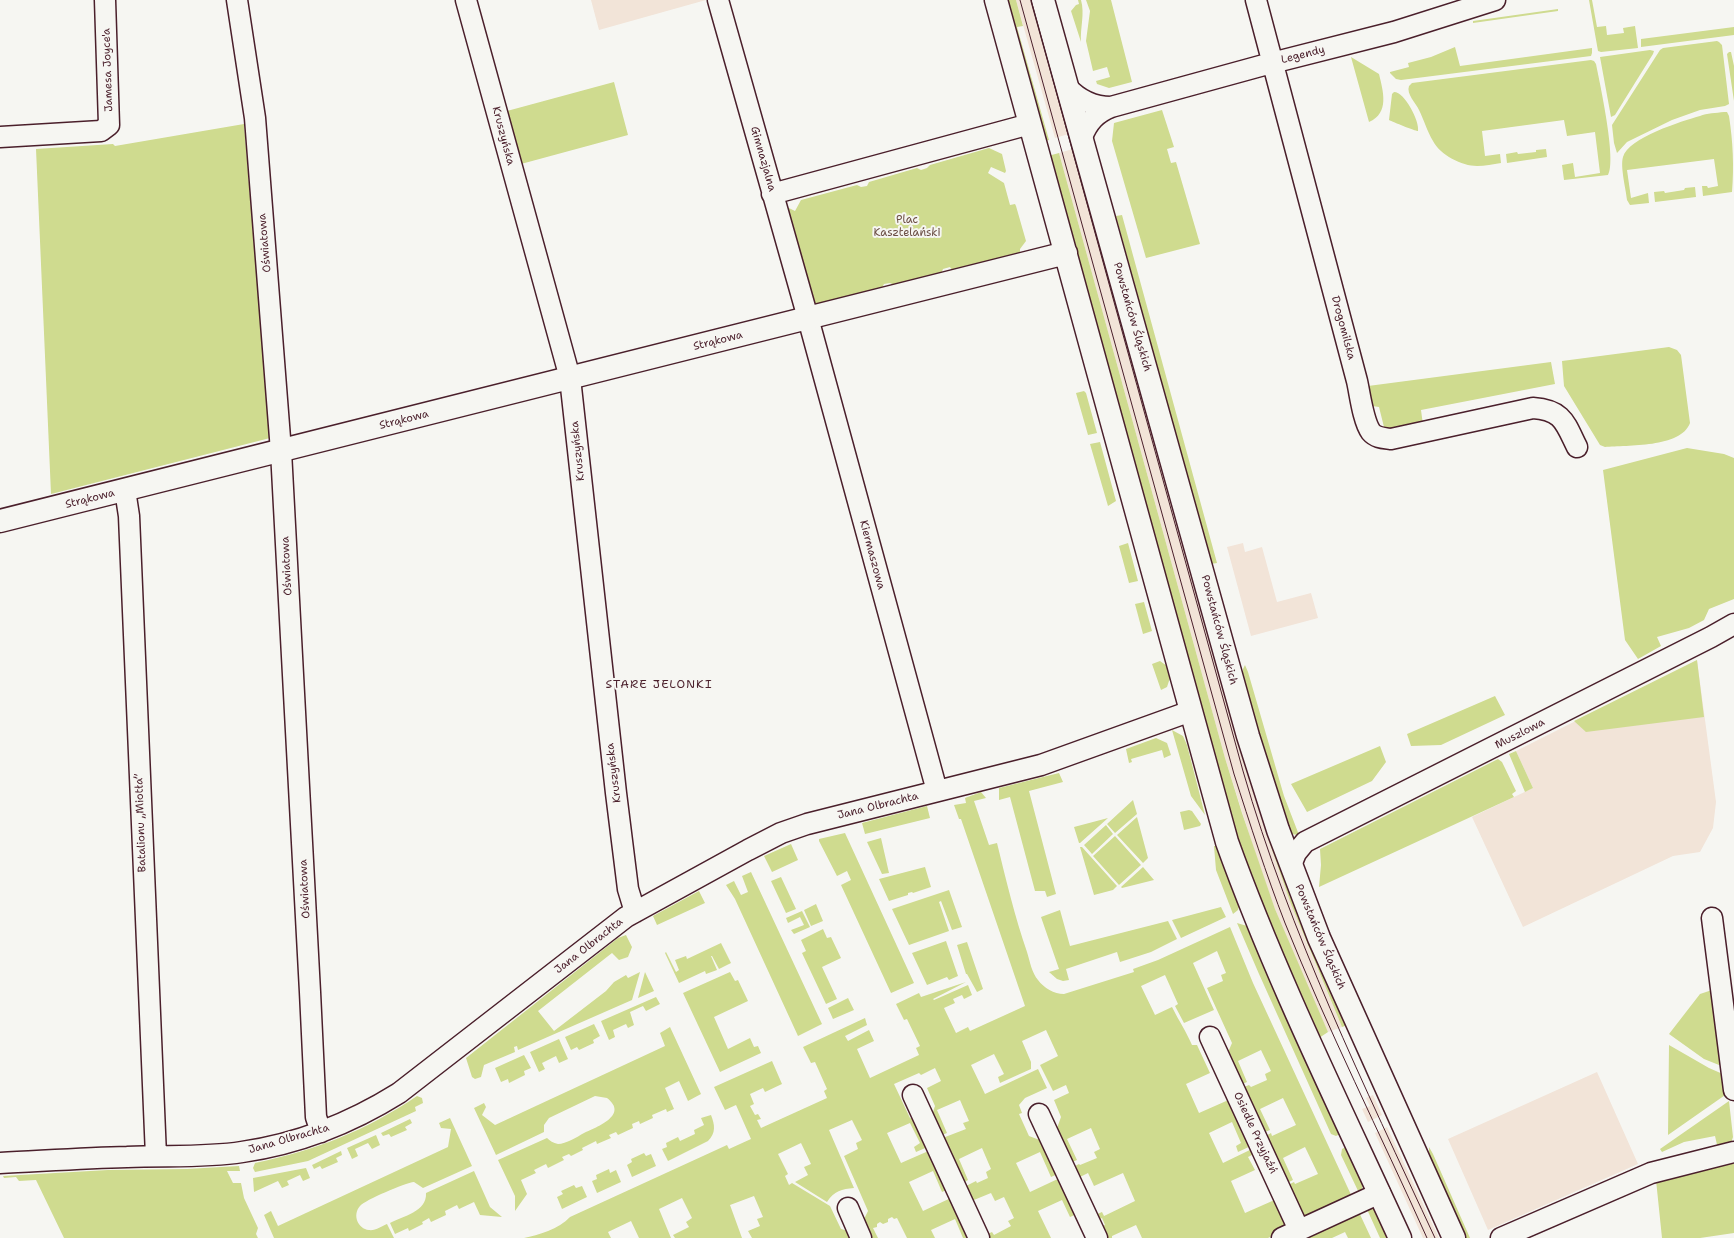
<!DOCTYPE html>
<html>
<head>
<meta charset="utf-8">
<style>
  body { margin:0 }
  canvas { display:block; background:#f6f6f2 }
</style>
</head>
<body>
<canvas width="1734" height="1238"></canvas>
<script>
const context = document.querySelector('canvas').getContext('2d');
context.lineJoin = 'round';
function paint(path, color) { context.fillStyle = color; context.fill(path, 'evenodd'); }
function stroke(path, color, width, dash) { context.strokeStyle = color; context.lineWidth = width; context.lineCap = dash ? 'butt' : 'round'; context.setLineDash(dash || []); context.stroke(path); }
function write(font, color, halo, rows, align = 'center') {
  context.font = font + ' "Shantell Sans",sans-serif'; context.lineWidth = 4; context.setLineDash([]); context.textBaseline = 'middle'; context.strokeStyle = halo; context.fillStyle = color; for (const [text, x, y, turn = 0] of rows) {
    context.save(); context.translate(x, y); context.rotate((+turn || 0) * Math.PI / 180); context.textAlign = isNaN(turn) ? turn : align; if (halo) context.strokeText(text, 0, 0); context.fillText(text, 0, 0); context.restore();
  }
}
const built = new Path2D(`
  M591 0H706L599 30Z
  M1016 0H1035L1072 133 1055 138Z
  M1076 148 1250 779 1269 841 1305 939 1342 1027 1328 1032 1308 988 1275 909 1258 862 1225 758 1059 153Z
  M1243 543 1245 552 1262 547 1277 602 1311 593 1318 618 1251 636 1227 547Z
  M1697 660 1716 802 1713 828 1700 852 1673 856 1523 927 1472 817 1533 788 1516 751Z
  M1597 1072 1638 1164 1488 1230 1448 1139Z
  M1373 1095 1382 1115 1368 1122 1362 1109 1370 1106 1366 1098Z
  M1387 1127 1439 1238H1423L1375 1133Z`);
const green = new Path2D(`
  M1006 0H1016L1023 26 1017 27 1049 140 1044 141Z
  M1078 0H1081C1085 14 1080 28 1081 42L1071 11 1076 5 1079 4Z
  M1086 0H1111L1132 82 1109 88 1097 84 1096 81 1110 77 1107 67 1093 71 1086 41 1090 11Z
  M1589 0H1592L1597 27 1606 26 1607 35 1624 33 1623 28 1635 26 1638 48 1601 52 1598 51Z
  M1558 9V11L1473 23V21Z
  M1734 27V35L1641 47V39Z
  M1717 41 1719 42 1722 45 1729 104 1725 106 1700 110 1672 120 1627 142 1617 153 1614 143 1612 125 1660 50 1663 48Z
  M1455 47 1460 66 1592 48V53L1591 56 1401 80 1396 79 1390 73V72L1409 67 1408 63 1431 57Z
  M1650 50 1654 51 1653 54 1615 115 1611 117 1600 57Z
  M1729 52H1731L1734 66V101L1727 54Z
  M1351 57 1379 74C1383 91 1390 113 1369 122Z
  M1591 60 1594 61 1596 64C1600 84 1617 161 1608 175L1564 180 1562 165 1573 163 1575 177 1600 173 1595 132 1567 136 1564 120 1482 131 1485 156 1500 154 1501 163C1493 164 1485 166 1477 166 1462 166 1440 155 1433 141 1427 131 1424 120 1419 110 1416 103 1406 94 1409 86L1412 83Z
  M614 82 628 135 521 164 507 111Z
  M1394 92C1405 92 1420 122 1418 131 1415 131 1393 122 1389 120L1392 94Z
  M1162 110 1174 147 1167 149 1171 163 1176 162 1200 244 1146 258 1112 141 1114 123Z
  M1724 112H1727L1729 116C1733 142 1734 166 1732 192L1703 196 1702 186H1707L1708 188 1718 186 1714 159 1627 170 1631 198 1648 193 1649 203 1630 205 1627 200C1626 189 1620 167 1623 157 1628 138 1682 121 1700 116 1707 113 1716 113 1724 112Z
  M244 124 270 438 51 494 36 149 113 144 115 146Z
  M989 148 1002 154 1006 171 1005 173 991 167 988 173 1004 183 1010 205 1015 204 1016 206 1026 241 1020 249V253L955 270H952L950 267 943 269 941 274 894 285 890 283 884 284 882 288 818 304 814 303 808 291 789 212V208L795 211 801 200 857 185 861 187 867 186 869 182 917 168 921 170 927 168 930 165Z
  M1546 149 1547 157 1507 163 1506 154 1517 152 1518 154 1536 152V150Z
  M1059 153 1225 758 1242 813 1275 909 1328 1032 1319 1038 1290 973 1240 849 1048 156Z
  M1695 187 1696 197 1655 202 1654 192 1664 191 1665 193 1684 190 1685 188Z
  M1122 215 1217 563 1211 564 1116 216Z
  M1669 347 1677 350 1681 355 1690 423C1681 448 1627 445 1605 447L1600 445 1564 386 1562 361Z
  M1551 362 1555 384 1421 410 1423 425 1385 431 1379 407 1365 405 1368 386Z
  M1084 391 1086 393 1097 433 1088 435 1076 393Z
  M1100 442 1116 501 1108 506 1090 444Z
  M1687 448 1724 454 1734 458V599L1709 609 1704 620 1689 628 1657 637 1661 646 1638 659 1625 640 1603 470Z
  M1128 543 1138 581 1129 583 1119 546Z
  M1144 602 1152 631 1143 634 1135 604Z
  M1697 660 1704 717 1586 732 1574 721Z
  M1160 661 1167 666 1170 678 1167 687 1161 690 1152 664Z
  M1245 665 1248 672 1284 796 1299 835 1290 834 1287 828 1289 826 1276 790 1243 678V669Z
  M1495 696 1505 715 1441 745 1411 746 1407 734Z
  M1236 728 1347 1024 1345 1026 1342 1027 1291 904 1269 841Z
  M1172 730 1183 736 1187 745 1205 815 1191 796Z
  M1156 738 1167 743 1171 755 1164 758 1162 750 1131 759 1132 762 1129 763 1126 749Z
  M1380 746 1386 762 1372 781 1307 812 1291 784Z
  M1516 751 1533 788 1525 792 1509 754Z
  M1498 759 1502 762 1516 791 1512 794 1514 797 1319 887 1321 865 1320 849Z
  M1059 773 1063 782 1029 791 1056 894 1047 897 1045 891H1035L1010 797 999 800V788Z
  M981 792 986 798 974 801 989 845 997 843C1006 880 1015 917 1027 952 1030 962 1032 973 1038 980 1044 988 1054 994 1064 994L1134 972 1133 969 1158 960 1230 927 1253 983 1353 1199 1308 1218 1301 1216 1286 1186 1294 1182 1295 1184 1318 1174 1305 1147 1283 1158 1293 1180 1283 1185 1262 1138 1271 1133 1272 1136 1296 1125 1283 1098 1260 1109 1270 1130 1260 1134 1239 1089 1249 1085 1251 1087 1267 1080 1265 1074 1271 1071 1261 1050 1238 1061 1247 1082 1238 1086 1224 1052 1229 1050 1232 1043 1207 988 1223 981 1221 975 1226 973 1217 951 1193 963 1214 1010 1184 1023 1175 1006 1178 1004 1165 975 1141 986 1155 1015 1172 1007C1179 1021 1186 1031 1192 1045H1197L1210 1073 1186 1084 1199 1113 1233 1098 1255 1144 1238 1152 1236 1146 1241 1143 1232 1122 1209 1133 1223 1163 1254 1148 1256 1153 1248 1157 1255 1170 1231 1181 1245 1213 1279 1198C1286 1219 1293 1227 1268 1238H1142L1136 1225 1112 1236V1238H1102L1100 1227 1105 1225 1102 1218 1097 1220 1095 1215 1102 1212 1104 1216 1135 1201 1123 1173 1094 1186 1088 1173 1078 1178 1073 1167 1079 1164 1080 1165 1097 1158 1094 1152 1100 1149 1091 1128 1067 1139 1077 1160 1068 1164 1056 1131 1061 1117 1054 1100 1069 1093 1066 1085 1053 1091 1040 1065 1058 1056 1046 1030 1022 1041 1031 1062V1069L1000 1083 998 1077 1004 1074 994 1054 971 1065 985 1094 1038 1069 1047 1088 1025 1098 1019 1105 1022 1113 1019 1114 1029 1136 1045 1142 1060 1173 1051 1177 1040 1152 1016 1163 1030 1192 1062 1177 1079 1213 1070 1217 1062 1200 1038 1211 1051 1238H984L983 1236 992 1232 994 1235 1011 1226 1008 1221 1014 1218 1004 1197 995 1201 991 1193 969 1202 962 1188 976 1181 977 1183 988 1178 986 1172 991 1169 982 1148 959 1159 968 1180 960 1185 940 1139 966 1129 963 1123 969 1121 960 1100 937 1110 947 1133 939 1136 931 1118 935 1106 927 1088 941 1081 935 1068 921 1075 919 1073 894 1084 910 1118 920 1121 930 1146 916 1152 914 1147 920 1143 910 1123 887 1133 901 1163 933 1149 951 1188 942 1192 933 1171 909 1182 923 1211 953 1197 970 1238H963L955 1219 931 1230 935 1238H907L897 1218 894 1219 892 1217 888 1219V1222L883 1224 880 1222 877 1224V1227L873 1228 878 1238H867L862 1223 868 1211 844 1156 858 1149 856 1143 862 1140 852 1120 829 1130 854 1188C842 1189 834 1191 827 1202L795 1182 808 1175 804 1167 811 1164 801 1143 778 1154 788 1174 785 1176 789 1185 792 1183 830 1206 841 1229 853 1232 856 1238H752L748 1231 760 1226 757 1219 763 1217 754 1196 730 1205 742 1238H675L673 1235 689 1227 686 1222 692 1218 682 1198 659 1209 671 1238H639L631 1221 608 1232 611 1238H524C538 1235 559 1229 570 1217L727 1145 729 1149 751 1139 736 1105 725 1110 714 1087 772 1061 782 1084 765 1092 763 1088 750 1094 754 1104 750 1106 755 1115 758 1114 761 1119 757 1120 761 1128 827 1098 824 1091 827 1089 815 1062 811 1063 803 1047 865 1018 867 1025 845 1036 848 1041 869 1030 874 1041 857 1049 870 1078 919 1055 916 1048 920 1046 907 1019 904 1020 896 1004 919 993 921 997 966 982 933 999 934 1000 968 985 972 995 964 999 962 995 953 999 955 1003 944 1008 956 1033 968 1027 970 1031 1025 1006 961 819H959L954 805 966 803 965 798Z
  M1133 800 1137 814 1115 833 1107 824Z
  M927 806 930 818 865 834 862 823Z
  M1189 810 1192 811 1201 824 1200 826 1184 830 1180 812Z
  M1137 817 1148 858 1143 863 1117 835Z
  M1108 818 1080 843H1079L1074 827Z
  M1106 825 1113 834 1092 854 1084 845Z
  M845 833 914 983 891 993 841 885 851 880 847 871 837 876 819 841V839Z
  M1115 836 1141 865 1119 885 1093 856Z
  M881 838 889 873 882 874 867 842Z
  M791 844 798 860 772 872 764 856Z
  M1214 846H1216L1239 906 1238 910 1233 914 1216 870Z
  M1080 847H1082L1117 886 1113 890 1094 895Z
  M925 867 931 887 913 893 912 892 908 893V895L889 901 879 879Z
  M1143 867 1154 880 1122 888 1121 887Z
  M751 872 822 1024 798 1036 735 899 726 885 734 881 741 895 748 892 742 876Z
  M781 877 796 909 786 913 771 881Z
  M949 890 962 927 952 930 941 901 939 902 949 931 909 945 892 909Z
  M699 891 705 903 657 925 653 916Z
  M816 904 823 921 811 926 804 910Z
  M1221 907 1226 917 1181 938 1172 920Z
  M1060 910 1070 946 1168 921 1177 939 1151 952 1120 962 1117 952 1066 969 1069 980 1063 981 1057 979 1049 972 1059 969 1041 917Z
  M802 911 810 927 794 934 791 930 804 925 800 917 788 923 786 918Z
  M1237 923 1247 926 1275 992 1340 1134 1336 1136 1331 1134 1259 974Z
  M823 929 827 938 831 937 841 958 822 967 837 999 826 1004 802 953 806 951 801 940Z
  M626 935 632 947 628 957 619 960 612 953 538 1011 554 1031 606 991 614 982 626 975 628 978 640 972 632 1000 518 1050 517 1046 514 1047 515 1052 484 1065 481 1077 475 1079 472 1077 466 1058 618 938Z
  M946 941 958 976 949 980 947 977 927 985 912 953Z
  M967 942 983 989 977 992 967 974H966L957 945Z
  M721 943 731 963 719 969 712 956H711L717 970 706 974 705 971 679 983 665 953 666 952 676 972 679 970 675 960 686 956 687 959Z
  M645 972 654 991 638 998Z
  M730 972 735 981 738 980 748 1001 714 1017 728 1049 750 1038 754 1047 758 1046 761 1053 720 1072 683 993Z
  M1712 990 1725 1062 1719 1065 1704 1059 1669 1034 1700 994Z
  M656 997 660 1004 646 1011 643 1006 630 1012 634 1025 628 1028 626 1024 613 1030 615 1037 609 1040 601 1021Z
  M848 998 854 1010 833 1019 828 1008Z
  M594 1024 600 1036 593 1040 594 1043 579 1050 577 1047 571 1050 565 1037Z
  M670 1027 701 1094 688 1101 679 1081 665 1088 674 1109 667 1112 666 1109 652 1115 653 1118 640 1124 639 1121 632 1124 633 1128 618 1135 616 1132 609 1135 611 1138 597 1144 596 1141 582 1148 583 1150 571 1156 569 1154 562 1157 564 1160 548 1168 546 1164 534 1170 536 1173 521 1180 527 1194 515 1211V1196L498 1160 547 1138C550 1141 553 1143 558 1144 566 1144 577 1137 584 1133 597 1127 629 1115 607 1098L595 1096 549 1118 544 1125V1132L496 1155 474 1108 484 1103 486 1107 482 1115 495 1125 665 1046 660 1033Z
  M559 1039 568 1059 559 1063 556 1056 542 1063 545 1069 539 1072 530 1052Z
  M1669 1045 1709 1068 1725 1075 1728 1093 1668 1135Z
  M524 1055 531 1068 524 1071 525 1075 509 1083 508 1079 501 1082 495 1068Z
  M417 1096 422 1098 423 1103 415 1107 416 1111 308 1161 255 1172 253 1168 255 1163C317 1150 365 1131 417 1096Z
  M1729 1101 1733 1137 1731 1143 1718 1149 1715 1136 1684 1142 1662 1152 1660 1149Z
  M711 1115C715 1125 716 1133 708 1141L668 1161 662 1149 667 1147 666 1143 678 1137 680 1141 695 1134 694 1130 704 1125 701 1118Z
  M450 1118 472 1166 423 1188 414 1182C405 1183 365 1200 360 1206 352 1215 358 1229 369 1230 375 1231 382 1226 387 1224L394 1238H274L264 1215 271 1211 278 1226 448 1147 451 1129 441 1128 439 1123Z
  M410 1119 412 1123 405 1127 407 1130 391 1137 389 1134 383 1136 381 1133Z
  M376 1135 380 1145 372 1149 368 1143 355 1149 358 1156 352 1159 347 1148Z
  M1346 1147 1363 1185 1360 1195 1341 1155 1342 1149Z
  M1429 1147 1433 1154 1470 1238H1463L1429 1156Z
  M341 1151 342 1155 336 1158 338 1162 322 1169 320 1166 314 1169 312 1165Z
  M644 1153 646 1156 651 1154 656 1166 632 1177 627 1165 632 1162 631 1159Z
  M1715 1159 1734 1164V1233L1700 1238H1662L1656 1180Z
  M239 1166 240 1171H227L233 1183H241L244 1198 258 1228 256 1234 258 1238H64L36 1180 19 1181 16 1177 4 1178 3 1176 108 1170 187 1169Z
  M306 1168 310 1178 303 1181 300 1175 287 1181 289 1185 282 1188 278 1181 254 1192 253 1178Z
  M609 1169 610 1173 616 1170 621 1182 597 1193 592 1181 597 1179 596 1175Z
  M474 1171 490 1207 502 1217 480 1215 474 1202 459 1209 457 1205 445 1211 446 1215 431 1222 429 1218 422 1222 423 1224 409 1231 408 1228 395 1234 390 1223C403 1216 427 1212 426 1193Z
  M574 1185 576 1188 582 1186 587 1197 562 1209 557 1197 563 1194 561 1191Z
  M1365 1205H1372L1374 1207 1388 1238H1380Z
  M1357 1208 1371 1238H1348L1345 1232 1332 1238H1302Z`);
const street = new Path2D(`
  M237 0 255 118 281 451 310 992 316 1117 321 1132
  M466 0 570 378 616 793 628 889 635 912
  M718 0 808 318 937 791
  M1256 0 1357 381C1360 394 1363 421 1371 432 1376 438 1384 438 1391 439L1533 408C1563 410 1565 423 1577 447
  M1067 87C1078 99 1094 107 1111 107
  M0 137 101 131 109 125 105 0
  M1082 137C1088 122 1096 113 1111 107L1264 65 1394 32 1495 0
  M772 194 1030 124
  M125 490 129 516 156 1156
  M1291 865 1296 853 1305 842 1711 637 1734 624
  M1712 918 1734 1090
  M1210 1037 1299 1230
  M913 1095 979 1238
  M1039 1114 1097 1238
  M0 1163C42 1161 85 1158 127 1157 165 1155 204 1158 242 1152 298 1144 351 1123 399 1093L626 917 748 850 781 833 807 824 1041 765 1191 711
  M848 1208 861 1238
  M1282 1238 1380 1193
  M1501 1238 1651 1173 1734 1152`);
const secondary = new Path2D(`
  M996 0 1227 842C1276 978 1340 1107 1400 1238
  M1043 0 1248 736 1278 830 1319 938 1454 1238
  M0 521 1066 253`);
const tram = new Path2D(`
  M1020 0 1234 774C1250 824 1266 874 1285 923 1328 1030 1380 1133 1427 1238
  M1031 0 1243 771C1290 934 1364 1085 1435 1238`);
const streetNames = [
  ["Legendy",1303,55,-14],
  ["Jamesa Joyce'a",108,70,-92],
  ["Kruszyńska",503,136,75],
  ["Gimnazjalna",763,159,74],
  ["Oświatowa",265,243,-95],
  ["Powstańców Śląskich",1132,317,74],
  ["Drogomilska",1343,328,75],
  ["Strąkowa",718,341,-14],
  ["Strąkowa",404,420,-14],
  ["Kruszyńska",578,451,-96],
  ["Strąkowa",90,499,-14],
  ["Kiermaszowa",872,555,75],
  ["Oświatowa",287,566,-93],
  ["Powstańców Śląskich",1219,630,75],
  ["Muszlowa",1520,734,-27],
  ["Kruszyńska",614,773,-97],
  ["Jana Olbrachta",878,806,-14],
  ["Batalionu „Miotła”",141,823,-92],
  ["Oświatowa",305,889,-93],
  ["Powstańców Śląskich",1320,937,67],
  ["Jana Olbrachta",589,946,-38],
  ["Osiedle Przyjaźń",1255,1133,65],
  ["Jana Olbrachta",289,1139,-16]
];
const parkNames = [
  ["Plac",907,220],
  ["Kasztelański",907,233]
];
const neighbourhoodNames = [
  ["STARE JELONKI",659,685]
];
paint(built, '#f2e4d8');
paint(green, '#cfdb8f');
stroke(street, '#4a1f2b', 23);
stroke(secondary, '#4a1f2b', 25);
stroke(street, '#f6f6f2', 20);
stroke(secondary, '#f6f6f2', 22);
stroke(tram, '#4a1f2b', 1);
write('11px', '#4a1f2b', '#f6f6f2', streetNames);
write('11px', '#6b4e44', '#f6f6f2', parkNames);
context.letterSpacing = '1px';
write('12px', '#4a1f2b', '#f6f6f2', neighbourhoodNames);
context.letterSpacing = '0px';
</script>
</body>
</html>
